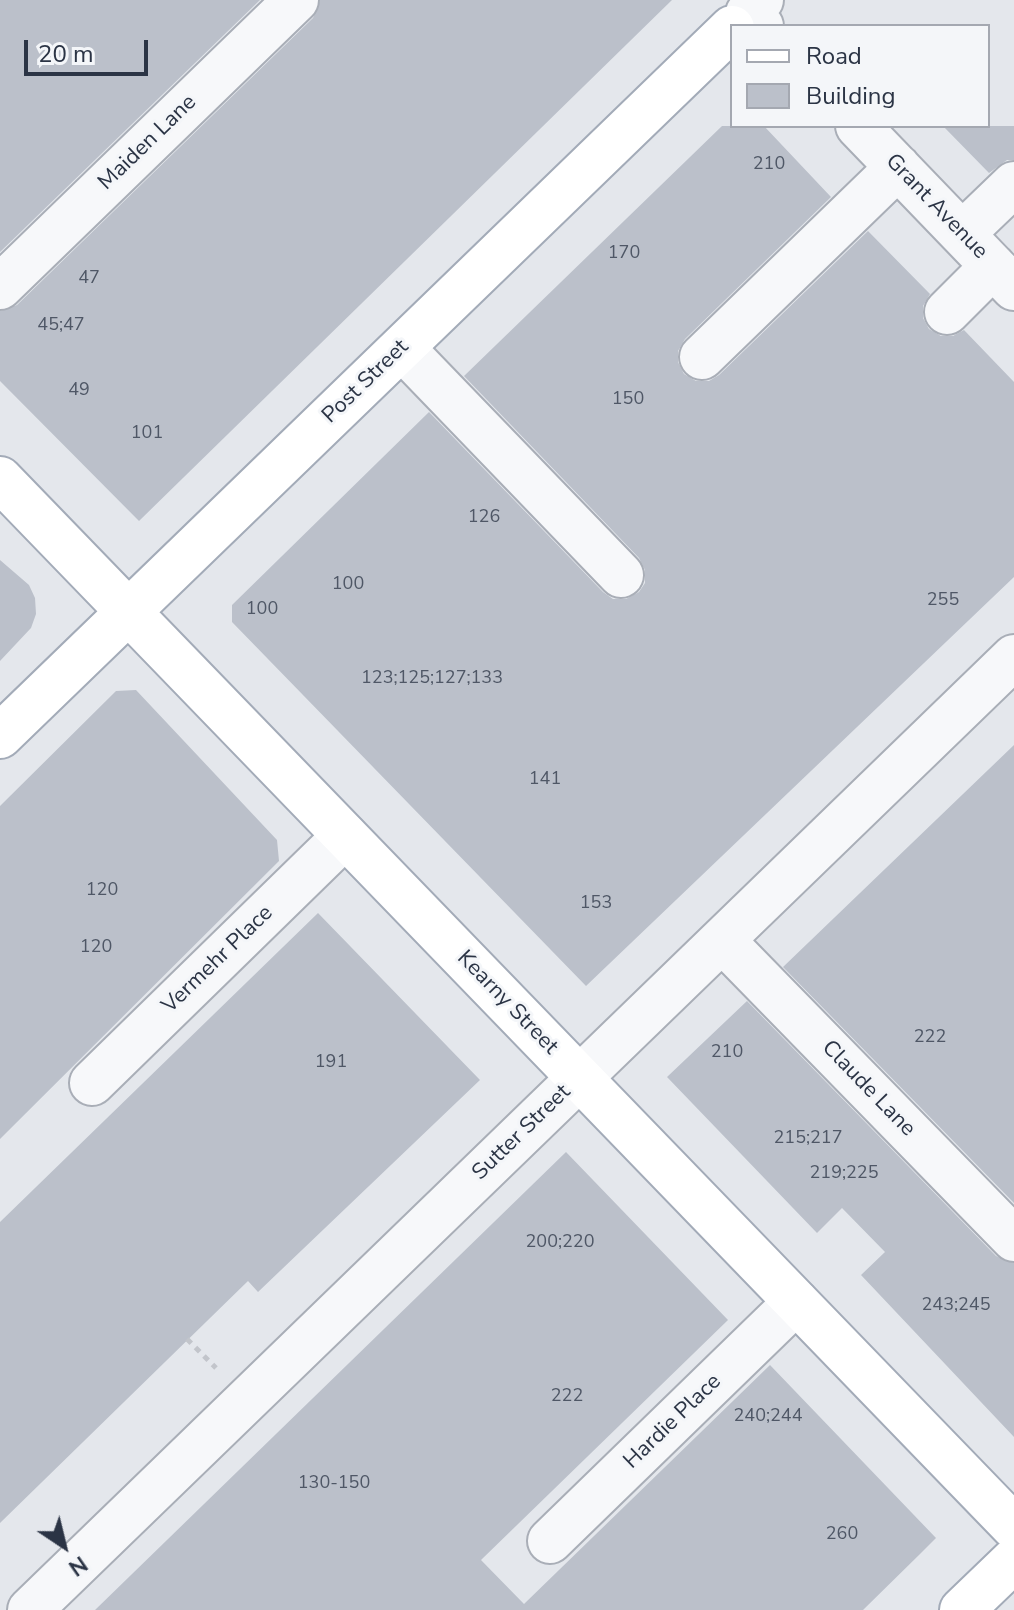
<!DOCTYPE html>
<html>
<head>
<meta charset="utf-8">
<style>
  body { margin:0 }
  #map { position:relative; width:1014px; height:1610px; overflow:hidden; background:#e4e7ec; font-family:"Nunito Sans",sans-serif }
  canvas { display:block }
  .legend { position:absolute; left:730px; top:24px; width:260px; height:104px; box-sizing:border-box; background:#f4f6f9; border:2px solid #a4a8b1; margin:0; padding:10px 14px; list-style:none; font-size:24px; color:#2b3445 }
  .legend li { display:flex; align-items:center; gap:16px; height:40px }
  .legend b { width:40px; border:2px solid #a4a8b1 }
  .north { position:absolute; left:24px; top:1506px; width:80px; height:80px; -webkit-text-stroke:6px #f4f6f9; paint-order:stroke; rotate:145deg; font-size:22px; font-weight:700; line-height:32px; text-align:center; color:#2b3445 }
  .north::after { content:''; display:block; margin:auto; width:28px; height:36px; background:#2b3445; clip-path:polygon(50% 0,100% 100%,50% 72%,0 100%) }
  .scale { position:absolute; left:24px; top:40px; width:124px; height:36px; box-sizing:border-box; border:4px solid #2b3445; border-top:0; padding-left:10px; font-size:24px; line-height:28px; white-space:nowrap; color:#2b3445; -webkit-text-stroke:6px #f4f6f9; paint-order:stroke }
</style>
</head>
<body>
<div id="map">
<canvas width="1014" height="1610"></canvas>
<ul class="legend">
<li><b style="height:10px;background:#fff"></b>Road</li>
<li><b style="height:22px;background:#bbc0ca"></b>Building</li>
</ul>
<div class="north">N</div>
<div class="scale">20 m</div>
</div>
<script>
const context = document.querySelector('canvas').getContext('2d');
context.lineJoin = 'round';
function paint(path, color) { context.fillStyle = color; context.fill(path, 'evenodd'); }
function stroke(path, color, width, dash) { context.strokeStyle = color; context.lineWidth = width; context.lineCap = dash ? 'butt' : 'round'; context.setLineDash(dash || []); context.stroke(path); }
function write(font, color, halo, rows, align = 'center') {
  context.font = font + ' "Nunito Sans",sans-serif'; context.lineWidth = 6; context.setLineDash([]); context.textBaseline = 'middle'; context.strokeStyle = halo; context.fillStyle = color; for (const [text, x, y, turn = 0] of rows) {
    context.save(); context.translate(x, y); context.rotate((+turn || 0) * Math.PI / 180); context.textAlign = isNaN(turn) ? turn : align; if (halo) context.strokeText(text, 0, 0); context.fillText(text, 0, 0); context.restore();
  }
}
const building = new Path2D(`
  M0 0H260L0 252Z
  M320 0H672L139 521 0 381V311L17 305 313 18Z
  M722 126H764L831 197 685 339 678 351V362L684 374 696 381H709L719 375 868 231 930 294 923 306V318L929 329 941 336H953L964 330 1014 382V577L586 986 232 622V605L429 412 603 592 613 599H626L639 592 645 583V570L639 558 464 376Z
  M943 126H1014V160H1007L989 173Z
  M0 560 29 585 35 598 36 614 31 628 0 661Z
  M136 690 277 840 279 861 0 1139V806L116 691Z
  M1014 745V1203L783 967Z
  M318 913 480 1080 258 1292 248 1281 0 1523V1222Z
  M747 1001 996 1256 1014 1263V1437L861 1275 885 1252 842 1208 817 1233 667 1077Z
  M566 1152 728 1320 481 1560 524 1604 770 1365 936 1538 919 1555 863 1610H95Z`);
const path = new Path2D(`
  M187 1339 216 1368`);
const minor = new Path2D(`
  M761 26 748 13 761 0
  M858 126 1014 288
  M962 234 1014 184
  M0 287 296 0
  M947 312 993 266
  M402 348 621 575
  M702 357 898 167
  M722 940 1014 1239
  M92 1083 345 836
  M550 1541 796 1302
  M30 1610 1014 657`);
const major = new Path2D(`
  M0 479 1014 1527
  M0 736 732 28
  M962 1610 1014 1560`);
const numberNames = [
  ["210",769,165],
  ["170",624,254],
  ["47",89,279],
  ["45;47",61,326],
  ["49",79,391],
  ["150",628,400],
  ["101",147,434],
  ["126",484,518],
  ["100",348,585],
  ["255",943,601],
  ["100",262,610],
  ["123;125;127;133",432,679],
  ["141",545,780],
  ["120",102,891],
  ["153",596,904],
  ["120",96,948],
  ["222",930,1038],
  ["210",727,1053],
  ["191",331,1063],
  ["215;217",808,1139],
  ["219;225",844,1174],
  ["200;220",560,1243],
  ["243;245",956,1306],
  ["222",567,1397],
  ["240;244",768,1417],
  ["130-150",334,1484],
  ["260",842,1535]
];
const streetNames = [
  ["Maiden Lane",148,143,-44],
  ["Grant Avenue",936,207,46],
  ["Post Street",366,382,-44],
  ["Vermehr Place",218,960,-44],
  ["Kearny Street",507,1003,46],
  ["Claude Lane",868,1089,46],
  ["Sutter Street",522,1133,-44],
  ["Hardie Place",673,1422,-44]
];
paint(building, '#bbc0ca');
stroke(minor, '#a9aeb7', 48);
stroke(major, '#a3abb8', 48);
stroke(path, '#c2c5cb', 5, [6, 6]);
stroke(minor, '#f7f8fa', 44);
stroke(major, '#fff', 44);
write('18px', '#4f5766', null, numberNames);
write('22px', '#2b3445', '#f4f6f9', streetNames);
</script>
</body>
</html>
